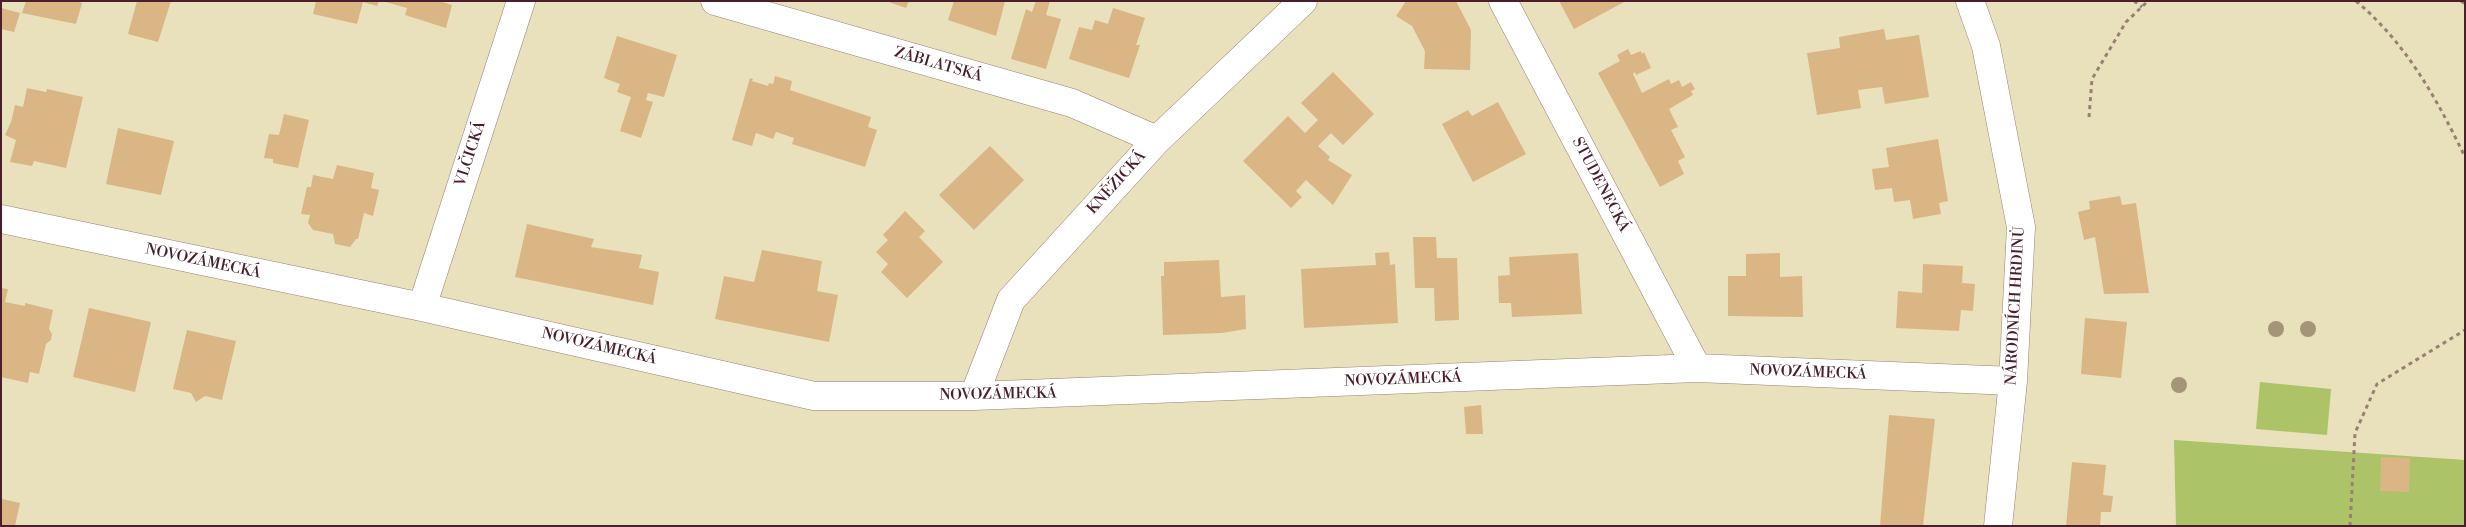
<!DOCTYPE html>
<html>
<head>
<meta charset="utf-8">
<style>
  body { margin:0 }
  #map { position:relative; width:2466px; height:527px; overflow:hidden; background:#e9e0bc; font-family:"Libre Bodoni",serif }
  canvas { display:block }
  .frame { position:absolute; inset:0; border:2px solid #4a1f2b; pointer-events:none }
</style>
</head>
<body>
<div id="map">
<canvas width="2466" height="527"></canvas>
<div class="frame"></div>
</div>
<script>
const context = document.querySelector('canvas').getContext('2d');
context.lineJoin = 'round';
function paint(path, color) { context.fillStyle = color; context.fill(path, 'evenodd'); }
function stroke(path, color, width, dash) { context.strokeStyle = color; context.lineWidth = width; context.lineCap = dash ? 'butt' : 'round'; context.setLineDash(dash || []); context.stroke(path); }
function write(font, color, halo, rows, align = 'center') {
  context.font = font + ' "Libre Bodoni",serif'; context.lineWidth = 4.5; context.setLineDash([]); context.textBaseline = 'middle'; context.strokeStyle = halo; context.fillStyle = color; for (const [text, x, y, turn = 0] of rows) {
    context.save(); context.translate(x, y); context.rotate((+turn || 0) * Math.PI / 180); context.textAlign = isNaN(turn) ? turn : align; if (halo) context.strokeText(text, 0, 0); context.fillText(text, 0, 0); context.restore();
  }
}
const green = new Path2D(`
  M2260 382 2331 389 2327 435 2256 429Z
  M2174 440 2465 460V526H2176Z`);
const building = new Path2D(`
  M26 1H77L82 3 76 24 22 13Z
  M137 1H171L158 42 128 34Z
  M316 1H379L377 6 363 2 357 24 313 14Z
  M382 1H439L452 5 446 28 405 15 407 8Z
  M886 1H909L906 8Z
  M954 1H1005L996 36 948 20Z
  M1036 1H1050L1046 15 1061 19 1046 69 1011 59 1026 9 1032 12Z
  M1406 1H1456L1471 30 1470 70 1424 69 1425 51 1412 26 1396 16Z
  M1559 1H1626L1574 29Z
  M1 8 20 13 14 32 1 29Z
  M1113 8 1145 18 1136 45H1140L1129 78 1069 59 1079 27 1092 30 1095 20 1108 24Z
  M1884 29 1886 40 1919 35 1929 97 1885 104 1882 87 1858 90 1861 108 1817 115 1807 53 1840 48 1839 37Z
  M617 36 677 55 664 97 648 93 646 100 653 102 641 138 620 131 631 97 617 92 620 84 604 78Z
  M1628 49 1631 55 1641 51 1642 54 1644 52 1651 68 1636 75 1635 72 1633 74 1642 93 1669 79 1671 84 1679 80 1682 87 1691 82 1695 89 1691 91 1693 95 1669 109 1678 127 1671 130 1685 157 1678 161 1684 174 1660 187 1598 73 1620 61 1617 55Z
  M1333 72 1374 114 1343 145 1331 133 1318 146 1330 157 1328 160 1352 175 1333 205 1306 180 1296 191 1302 197 1291 208 1243 161 1288 116 1305 133 1318 120 1301 103Z
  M775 76 792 81 790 90 871 117 868 127 877 130 865 167 792 144 794 138 776 132 773 139 756 133 752 146 732 140 750 78 753 79 752 81 768 86 769 83 773 84Z
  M27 88 46 92 47 89 83 97 66 168 34 161 32 166 10 162 16 140 5 135 11 122 15 105 23 107Z
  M1498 102 1526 154 1473 182 1442 124 1468 110 1472 116Z
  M284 114 309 120 298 168 273 163V159L264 158 269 134 279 135Z
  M118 128 174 141 161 195 106 184Z
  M1938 139 1948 201 1939 203 1941 214 1913 219 1910 200 1894 202 1892 188 1875 190 1872 169 1889 167 1886 148Z
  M990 146 1024 180 974 230 939 195Z
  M337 165 374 173 371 188 379 190 373 216 364 213 358 239H356L350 247 335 244 333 234 313 230 308 223 310 215 301 214 307 187H311L313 175 333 179Z
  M2120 196 2122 205 2136 203 2149 293 2104 294 2095 237 2084 240 2078 212 2090 209 2089 201Z
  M905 211 925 231 919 237 943 262 907 298 881 272 888 264 876 252 888 240 883 235Z
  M527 224 594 239 591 247 642 255 639 268 659 272 653 305 515 277Z
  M1413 237H1436L1437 258H1457L1459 320 1435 321 1434 288H1415Z
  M762 250 822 261 817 291 838 295 829 342 715 319 724 276 754 282Z
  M1389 252 1390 265 1395 264 1398 323 1304 328 1301 269 1376 265 1375 253Z
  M1578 253 1582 314 1512 317 1511 303H1499L1498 276 1510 275 1509 257Z
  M1780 253V277L1802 276 1803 317 1728 316V276H1746V254Z
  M1219 260 1221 297 1245 295 1246 329 1222 333 1163 335 1161 276H1164V262Z
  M1923 264 1963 266 1962 283 1975 284 1973 311 1961 310 1959 331 1896 328 1898 291 1922 293Z
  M1 288 8 289 5 302 25 306V303L53 310 49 329 52 334 51 340 46 344 39 374 30 372 28 383 1 377Z
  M89 308 151 322 135 392 73 377Z
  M2085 318 2127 322 2121 378 2081 374Z
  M187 330 236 341 222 400 205 396 196 402 191 393 173 389Z
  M1481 405 1483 434H1466L1464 407Z
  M1889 415 1935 419 1923 526H1880Z
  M2381 457 2410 458 2409 492 2380 491Z
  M2072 462 2106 465 2103 495 2113 496 2111 512H2101L2100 526H2066Z
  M2 499 20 503 15 526H1Z`);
const path = new Path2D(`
  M2134 1 2142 7
  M2356 1C2406 43 2437 99 2465 157
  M2461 1 2465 4
  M2089 117 2092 79 2126 22 2148 1
  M2350 526 2355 433 2377 384 2465 330`);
const minor = new Path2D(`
  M715 1 1072 103 1157 140
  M1503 1 1697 368
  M1970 1 1986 46 2021 227 2013 381 1998 526
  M1 219 422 307 814 396H974L1697 368 2013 381
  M422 307 521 1
  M974 396 1011 300 1157 140 1303 1`);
const trees = [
  [2276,329],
  [2308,329],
  [2179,385]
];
const streetNames = [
  ["ZÁBLATSKÁ",938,65,16],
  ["VLČICKÁ",471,154,-72],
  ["KNĚŽICKÁ",1117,183,-48],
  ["STUDENECKÁ",1600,185,62],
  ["NOVOZÁMECKÁ",203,262,12],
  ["NÁRODNÍCH HRDINŮ",2016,306,-87],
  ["NOVOZÁMECKÁ",599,347,13],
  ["NOVOZÁMECKÁ",1808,373,2],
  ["NOVOZÁMECKÁ",1403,380,-2],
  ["NOVOZÁMECKÁ",998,395,-1]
];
paint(green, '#acc368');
paint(building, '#dbb685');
stroke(minor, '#9a8074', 29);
stroke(path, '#9a8074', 3, [4, 4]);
stroke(minor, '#fff', 28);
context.fillStyle = '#a49578';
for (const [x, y] of trees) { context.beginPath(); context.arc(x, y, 8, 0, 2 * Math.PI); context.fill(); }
write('15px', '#4a1f2b', '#fff', streetNames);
</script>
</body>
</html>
